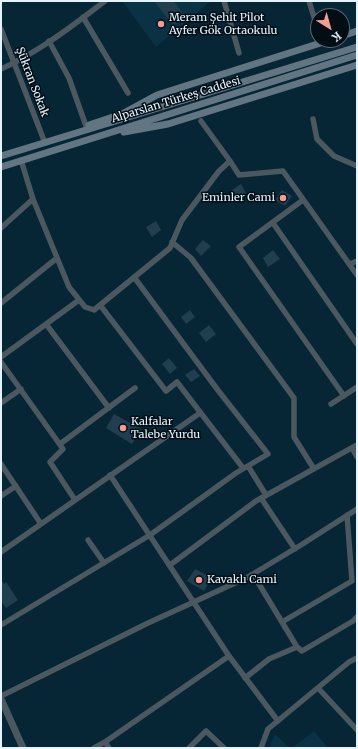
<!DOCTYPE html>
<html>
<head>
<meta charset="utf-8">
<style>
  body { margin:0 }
  #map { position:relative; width:358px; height:749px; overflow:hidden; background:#062535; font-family:Merriweather,serif }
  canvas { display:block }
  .frame { position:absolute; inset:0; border:2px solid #e3f4ff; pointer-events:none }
  .north { position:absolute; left:310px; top:8px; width:40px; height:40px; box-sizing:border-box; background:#030d14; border:1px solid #5d6972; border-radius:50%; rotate:143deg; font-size:11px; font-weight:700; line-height:16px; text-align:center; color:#e3f4ff }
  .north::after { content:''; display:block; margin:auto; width:14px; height:18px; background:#f59c94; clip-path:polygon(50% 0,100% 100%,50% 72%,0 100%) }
</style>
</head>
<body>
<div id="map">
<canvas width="358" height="749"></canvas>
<div class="frame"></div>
<div class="north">K</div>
</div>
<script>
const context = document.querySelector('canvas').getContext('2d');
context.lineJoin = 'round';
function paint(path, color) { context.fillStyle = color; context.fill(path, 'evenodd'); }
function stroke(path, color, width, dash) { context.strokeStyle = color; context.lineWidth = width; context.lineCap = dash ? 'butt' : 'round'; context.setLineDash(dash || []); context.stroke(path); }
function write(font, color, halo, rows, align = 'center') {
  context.font = font + ' Merriweather,serif'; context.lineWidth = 3; context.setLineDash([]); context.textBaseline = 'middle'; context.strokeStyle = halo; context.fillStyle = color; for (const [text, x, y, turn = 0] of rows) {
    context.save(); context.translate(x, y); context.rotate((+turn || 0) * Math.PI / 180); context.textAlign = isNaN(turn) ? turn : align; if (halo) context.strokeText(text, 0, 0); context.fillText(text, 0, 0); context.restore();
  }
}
const built = new Path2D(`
  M122 1H211L156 47Z
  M314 731 328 748H292Z
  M275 734 290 748H269Z`);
const building = new Path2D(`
  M154 1H174L185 16 173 25Z
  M241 184 246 193 237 199 232 190Z
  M282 190 292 196 285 206 275 200Z
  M156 221 161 230 152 237 146 227Z
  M203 240 211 246 201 256 195 249Z
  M273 250 280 259 268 267 263 258Z
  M190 310 195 317 186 324 181 317Z
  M209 325 216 334 206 342 199 333Z
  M169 358 177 368 170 374 162 364Z
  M194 369 200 376 191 382 185 375Z
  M114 414 141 429 132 444 106 428Z
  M195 569 212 578 204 591 187 581Z
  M1 579 4 584 6 582 18 600 6 608 1 601Z`);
const minor = new Path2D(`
  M224 1 239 53
  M309 1 318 30
  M83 17 128 93
  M1 29 45 143
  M49 41 69 78 86 126
  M1 69C39 52 72 26 105 1
  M313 119 317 139 334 156 357 166
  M21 160 33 199 69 287 85 307 94 310 170 248 182 220 219 171 230 161 201 121
  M230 161 239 175 283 171 357 275
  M303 200 239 247 344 396
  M273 223 357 344
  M1 228 33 199
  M172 242 191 258 294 398V437L314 469
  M350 264 357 261
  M1 303 57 258
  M100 305 166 391 177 382 243 468
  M46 324 109 408
  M1 357 79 300
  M1 362 63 449 50 462 75 500
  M1 403 21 389
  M331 404 357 387
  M60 444 135 388
  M352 448 357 457
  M1 464 41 524
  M248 466 266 495
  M110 475 229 656 278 721
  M1 496 16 486
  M261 498 295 549
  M88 540 104 563
  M1 552 200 413
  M170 565 256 501 357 445
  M282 622 352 581 347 515
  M1 625 150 535 236 473 268 454 217 389 134 277
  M297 647 302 651 353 621 357 617
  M245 678 269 659 297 647 253 574
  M318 688 357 730
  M1 696 146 624 248 577 301 545 357 509
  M105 742 109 748
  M94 748 105 742 229 656
  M189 748 206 731 224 748
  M261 748 268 729 349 662 357 658`);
const tertiary = new Path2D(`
  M1 699 23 748`);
const secondary = new Path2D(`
  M342 36 357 31
  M89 125 122 114 157 95 330 40
  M124 132 168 124 357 65
  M1 156 357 47
  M1 167 357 55`);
const markers = [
  [161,24,4,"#f59c94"],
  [283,198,4,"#f59c94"],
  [123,428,4,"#f59c94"],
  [199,580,4,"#f59c94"]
];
const poiNames = [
  ["Meram Şehit Pilot",169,18],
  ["Ayfer Gök Ortaokulu",169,31],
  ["Eminler Cami",275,198,"right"],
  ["Kalfalar",131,422],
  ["Talebe Yurdu",131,435],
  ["Kavaklı Cami",207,580]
];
const streetNames = [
  ["Şükran Sokak",32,82,69],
  ["Alparslan Türkeş Caddesi",176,100,-17]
];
paint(built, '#093245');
paint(building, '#203e4e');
stroke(minor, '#4b5860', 5.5);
stroke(tertiary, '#4b5860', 7);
stroke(secondary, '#617682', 7);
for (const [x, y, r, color] of markers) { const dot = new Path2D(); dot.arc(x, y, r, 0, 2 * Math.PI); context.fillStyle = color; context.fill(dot); stroke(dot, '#030d14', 1.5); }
write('11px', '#e3f4ff', '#030d14', poiNames, 'left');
write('11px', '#e3f4ff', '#030d14', streetNames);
</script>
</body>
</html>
